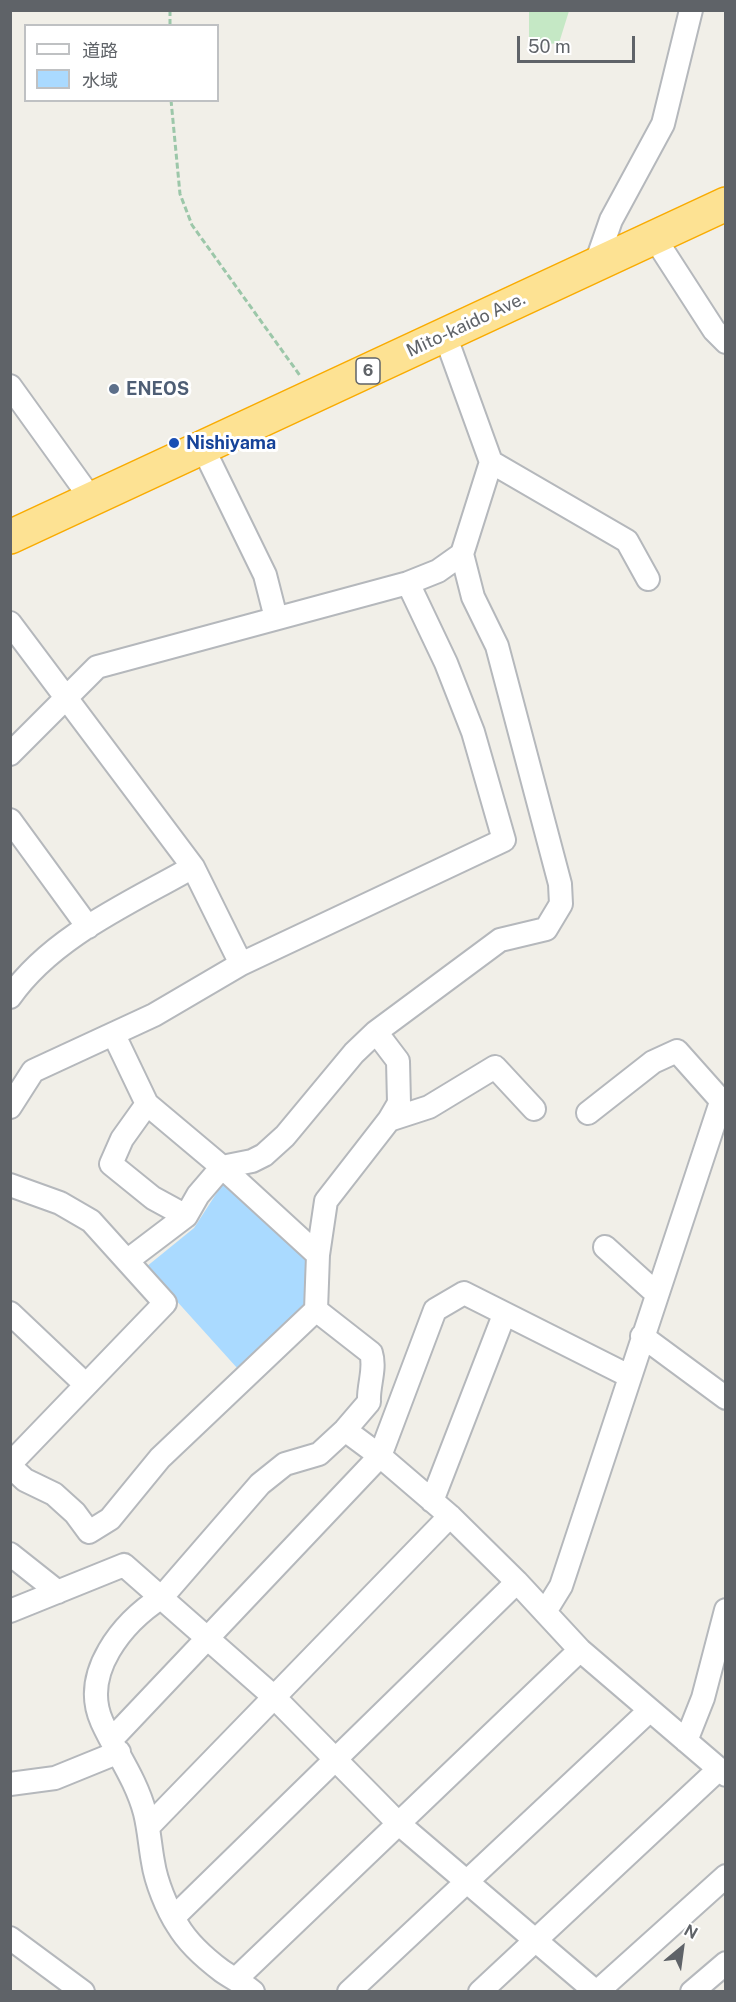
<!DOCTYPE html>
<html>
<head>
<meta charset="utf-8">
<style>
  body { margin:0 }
  #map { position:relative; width:736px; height:2002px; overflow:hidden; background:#f1efe8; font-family:"Public Sans","Noto Sans JP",sans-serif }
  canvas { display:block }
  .frame { position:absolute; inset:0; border:12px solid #5f6368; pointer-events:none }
  .legend { position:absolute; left:24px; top:24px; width:195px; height:78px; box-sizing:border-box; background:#fff; border:2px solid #bfc1c3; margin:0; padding:8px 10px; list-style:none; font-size:18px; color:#5f6368 }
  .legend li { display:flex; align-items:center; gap:12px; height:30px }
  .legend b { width:30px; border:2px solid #bfc1c3 }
  .north { position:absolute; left:652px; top:1918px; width:60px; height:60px; -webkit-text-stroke:4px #fff; paint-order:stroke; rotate:29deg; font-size:16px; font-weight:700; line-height:24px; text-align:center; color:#5f6368 }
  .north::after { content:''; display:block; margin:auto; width:21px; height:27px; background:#5f6368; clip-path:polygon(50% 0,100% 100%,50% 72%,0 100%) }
  .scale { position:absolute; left:517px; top:36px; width:118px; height:27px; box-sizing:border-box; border:3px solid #5f6368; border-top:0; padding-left:8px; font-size:18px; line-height:21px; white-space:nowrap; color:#5f6368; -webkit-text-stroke:4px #fff; paint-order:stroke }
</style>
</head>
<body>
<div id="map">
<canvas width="736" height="2002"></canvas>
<div class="frame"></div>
<ul class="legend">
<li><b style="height:8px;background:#fff"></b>道路</li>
<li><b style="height:16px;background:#aadaff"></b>水域</li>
</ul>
<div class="north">N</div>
<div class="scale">50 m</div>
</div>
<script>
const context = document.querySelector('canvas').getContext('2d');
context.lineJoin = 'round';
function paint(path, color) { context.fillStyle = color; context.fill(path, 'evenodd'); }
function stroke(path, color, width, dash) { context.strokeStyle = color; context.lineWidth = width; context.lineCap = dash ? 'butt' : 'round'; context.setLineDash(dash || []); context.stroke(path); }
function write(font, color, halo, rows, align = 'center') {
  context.font = font + ' "Public Sans",sans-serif'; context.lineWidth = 6; context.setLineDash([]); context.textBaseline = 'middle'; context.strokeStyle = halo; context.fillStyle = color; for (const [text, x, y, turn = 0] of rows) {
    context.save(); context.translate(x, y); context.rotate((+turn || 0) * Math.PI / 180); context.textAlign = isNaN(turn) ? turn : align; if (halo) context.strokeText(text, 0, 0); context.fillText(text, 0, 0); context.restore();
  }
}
const green = new Path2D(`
  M529 11H569L559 43 529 46Z`);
const water = new Path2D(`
  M225 1180 310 1259V1305L238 1369 146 1267 194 1228Z`);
const path = new Path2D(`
  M170 10V26
  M171 100 180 194 192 225 301 377`);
const minor = new Path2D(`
  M654 237 714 330 726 342
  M595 266 611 220 663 124 691 10
  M10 386 92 500
  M203 448 265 575 276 618
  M491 462 627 541 648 579
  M10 623 193 867 241 964
  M10 754 97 667 408 583 438 571 462 554
  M10 820 88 927
  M10 997C53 936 130 903 193 867
  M114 1035 147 1104 222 1167 318 1255
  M147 1104 122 1139 111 1164 153 1198 186 1216
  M10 1107 33 1071 154 1015 241 964 504 840 473 732 446 663 408 583
  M588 1113 653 1062 677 1051 726 1106
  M389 1120 429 1107 495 1067 534 1109
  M10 1185 60 1203 91 1221 165 1303 10 1464
  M605 1247 657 1294
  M128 1260 186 1216 198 1195 222 1167 252 1161 264 1155 285 1136 354 1053 376 1032 500 940 546 929 561 904 560 884 497 646 473 597 462 554 491 462 445 335
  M10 1313 85 1384
  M642 1336 726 1398
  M629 1376 464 1293 435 1310 380 1456 450 1516 517 1582 580 1650 726 1775
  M10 1466 25 1480 54 1494 75 1513 89 1532 110 1519 160 1458 316 1310
  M432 1501 504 1315
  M10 1554 58 1592
  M10 1611 124 1565 273 1696 398 1823 596 1992
  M545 1612 561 1586 721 1102
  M111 1740 380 1456 345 1430
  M686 1741 703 1698 726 1610
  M10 1784 55 1778 119 1752
  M148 1827 450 1516
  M174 1917 517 1582
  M10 1938 83 1992
  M236 1979 580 1650
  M253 1992C243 1983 232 1978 222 1971 206 1959 188 1943 178 1926 167 1909 156 1882 153 1862 150 1846 149 1829 145 1813 136 1779 116 1753 102 1722 80 1673 123 1622 162 1597L260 1484 285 1464 319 1454 345 1430 369 1402C368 1385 376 1369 371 1353L316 1310 318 1255 326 1201 389 1120 399 1103 398 1061 376 1032
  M349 1992 650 1710
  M480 1992 719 1769
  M597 1992 726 1876
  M692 1992 726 1963`);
const highway = new Path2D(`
  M10 537 726 204`);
const markers = [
  [114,389,6,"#5c6f8a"],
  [174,443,6,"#1a4fb4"]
];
const shields = [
  [368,371,24]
];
const shieldNames = [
  ["6",368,371]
];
const streetNames = [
  ["Mito-kaido Ave.",466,325,-25]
];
const serviceNames = [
  ["ENEOS",126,389]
];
const transitNames = [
  ["Nishiyama",186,443]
];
paint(green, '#c5e8c5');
paint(water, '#aadaff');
stroke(minor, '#b5b8bc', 26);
stroke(highway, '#f9ab00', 36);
stroke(path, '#9cc7a9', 3, [6, 3]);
stroke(minor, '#fff', 22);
stroke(highway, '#fde293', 33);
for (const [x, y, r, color] of markers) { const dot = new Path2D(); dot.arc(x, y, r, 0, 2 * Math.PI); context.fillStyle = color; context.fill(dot); stroke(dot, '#fff', 2); }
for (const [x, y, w] of shields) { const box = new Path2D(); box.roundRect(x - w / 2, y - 13, w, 26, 4.5); context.fillStyle = '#fff'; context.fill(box); stroke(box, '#5f6368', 1.5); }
write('bold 16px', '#5f6368', null, shieldNames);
write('18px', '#5f6368', '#fff', streetNames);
write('bold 18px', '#4e5e75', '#fff', serviceNames, 'left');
write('bold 18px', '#164399', '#fff', transitNames, 'left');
</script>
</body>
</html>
